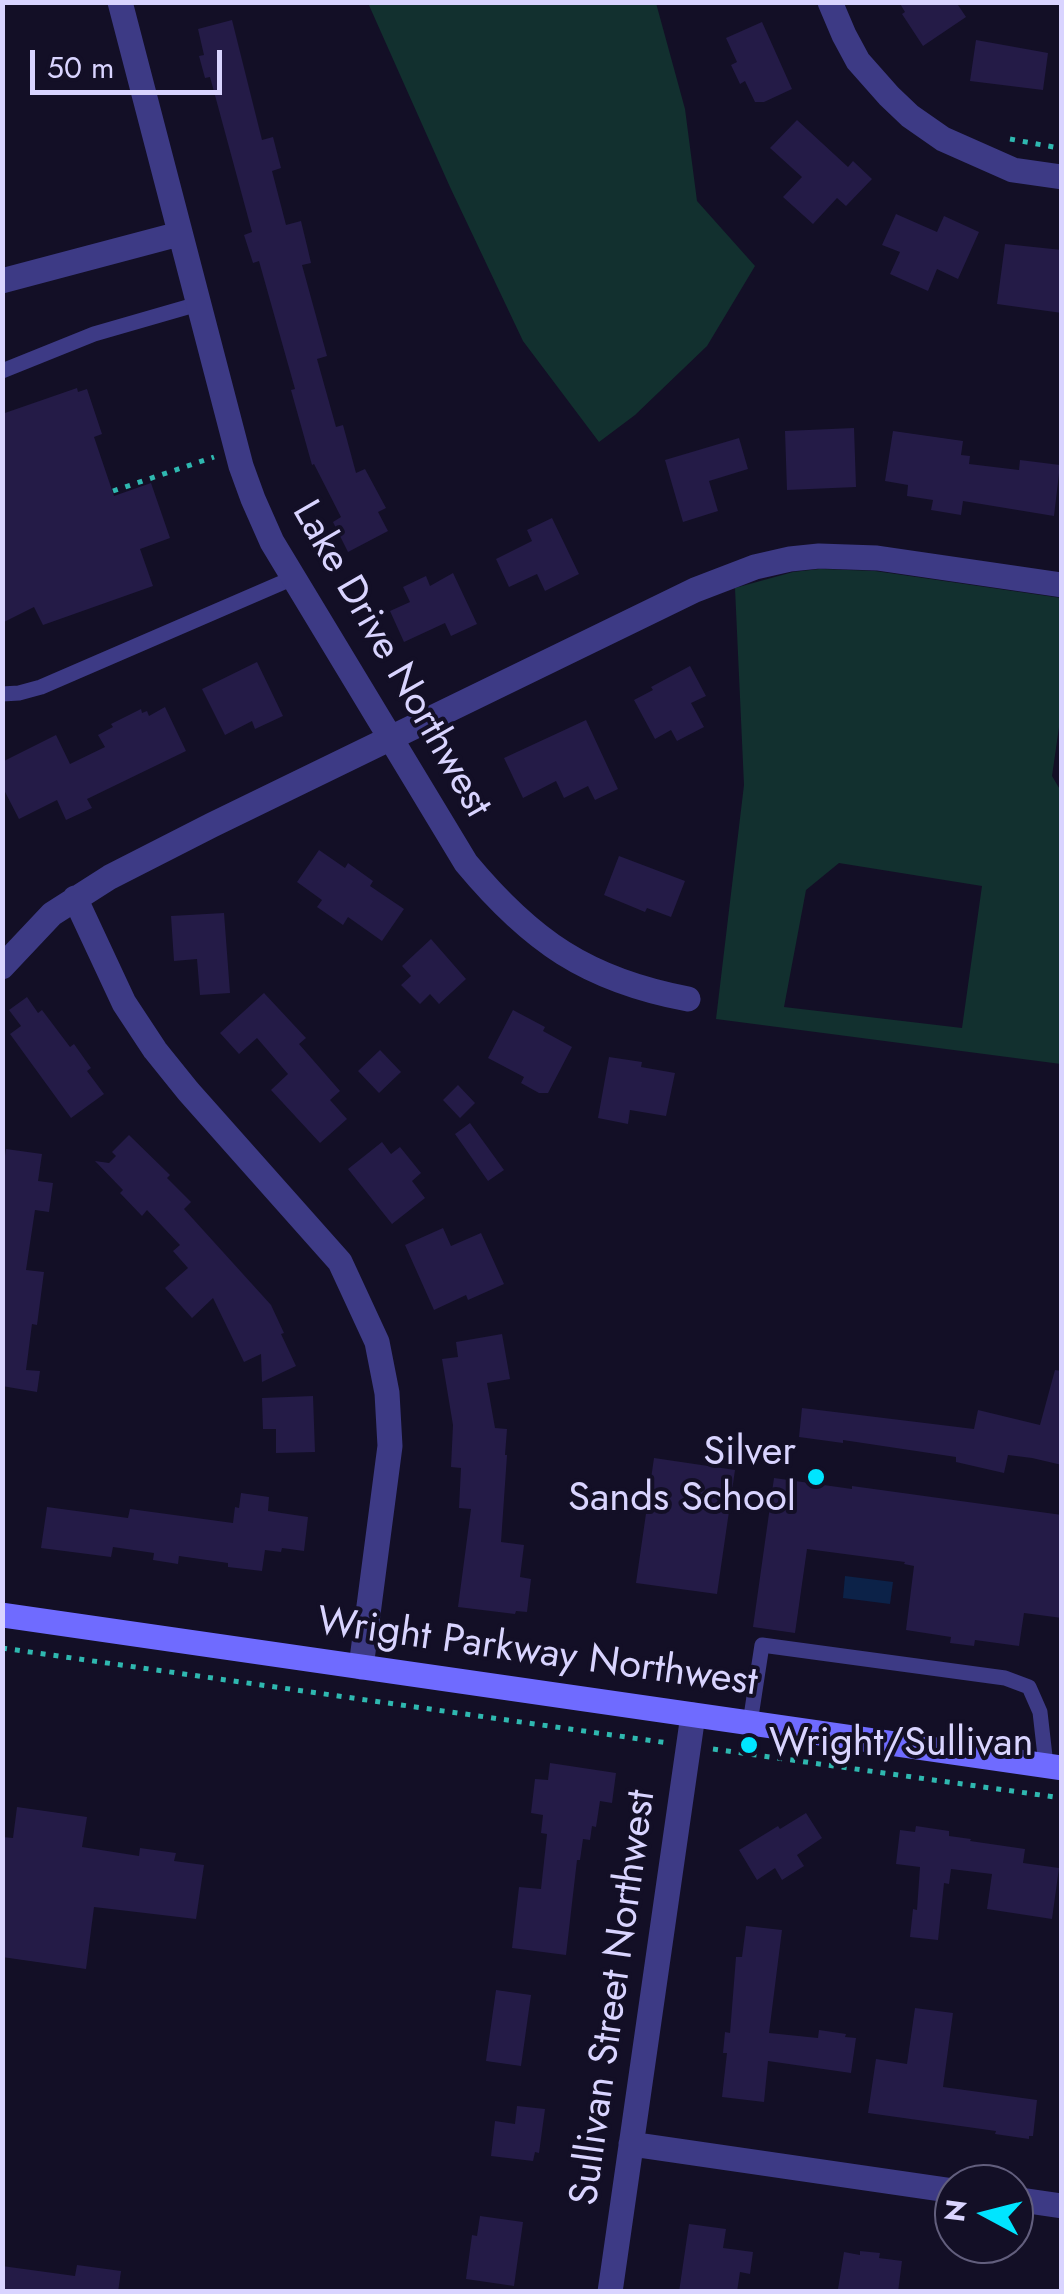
<!DOCTYPE html>
<html>
<head>
<meta charset="utf-8">
<style>
  body { margin:0 }
  #map { position:relative; width:1064px; height:2294px; overflow:hidden; background:#130f26; font-family:Jost,sans-serif }
  canvas { display:block }
  .frame { position:absolute; inset:0; border:5px solid #d9d4ff; pointer-events:none }
  .north { position:absolute; left:934px; top:2164px; width:100px; height:100px; box-sizing:border-box; background:#130f26; border:2px solid #625e7d; border-radius:50%; rotate:277deg; font-size:28px; font-weight:700; line-height:40px; text-align:center; color:#d9d4ff }
  .north::after { content:''; display:block; margin:auto; width:35px; height:45px; background:#00e5ff; clip-path:polygon(50% 0,100% 100%,50% 72%,0 100%) }
  .scale { position:absolute; left:30px; top:50px; width:192px; height:45px; box-sizing:border-box; border:5px solid #d9d4ff; border-top:0; padding-left:12px; font-size:30px; line-height:35px; white-space:nowrap; color:#d9d4ff; -webkit-text-stroke:8px #130f26; paint-order:stroke }
</style>
</head>
<body>
<div id="map">
<canvas width="1064" height="2294"></canvas>
<div class="frame"></div>
<div class="north">N</div>
<div class="scale">50 m</div>
</div>
<script>
const context = document.querySelector('canvas').getContext('2d');
context.lineJoin = 'round';
function paint(path, color) { context.fillStyle = color; context.fill(path, 'evenodd'); }
function stroke(path, color, width, dash) { context.strokeStyle = color; context.lineWidth = width; context.lineCap = dash ? 'butt' : 'round'; context.setLineDash(dash || []); context.stroke(path); }
function write(font, color, halo, rows, align = 'center') {
  context.font = font + ' Jost,sans-serif'; context.lineWidth = 8; context.setLineDash([]); context.textBaseline = 'middle'; context.strokeStyle = halo; context.fillStyle = color; for (const [text, x, y, turn = 0] of rows) {
    context.save(); context.translate(x, y); context.rotate((+turn || 0) * Math.PI / 180); context.textAlign = isNaN(turn) ? turn : align; if (halo) context.strokeText(text, 0, 0); context.fillText(text, 0, 0); context.restore();
  }
}
const green = new Path2D(`
  M368 3H656L685 109 697 201 755 266 707 346 635 415 599 442 523 341 450 187Z
  M820 569 875 571 1061 598V713L1052 776 1062 793 1061 1064 716 1019 744 785 735 588 793 572ZM839 863 982 886 962 1028 784 1007 806 890Z`);
const water = new Path2D(`
  M845 1576 893 1582 890 1604 843 1598Z`);
const building = new Path2D(`
  M899 2H956L966 17 923 46 902 14 905 12Z
  M232 20 262 140 273 137 281 168 272 171 286 225 301 221 308 250 311 263 302 265 327 356 317 359 336 427 343 425 356 473 365 469 386 508 378 512 388 531 348 552 333 522 341 517 314 464 312 465 291 390 295 389 259 261 253 263 244 235 252 232 216 99 210 77 205 78 199 56 204 55 198 29Z
  M762 22 792 89 764 102H755L745 81 740 84 731 65 737 62 726 38Z
  M976 40 1048 53 1043 90 970 81Z
  M797 120 848 167 853 161 872 179 846 206 837 198 813 224 783 197 802 177 770 148Z
  M896 214 937 232 944 216 979 232 958 279 937 269 928 291 890 274 900 252 882 245Z
  M1005 244 1062 250V313L997 304Z
  M77 388 78 392 87 389 102 434 94 437 114 496 151 483 170 538 140 549 153 586 43 625 34 607 2 623V414Z
  M854 428 856 487 787 490 785 431Z
  M893 431 963 441 961 455 970 456 969 464 1019 470 1020 460 1060 465 1054 516 963 501 961 515 931 510 933 500 907 496 908 485 885 481Z
  M739 438 748 469 709 481 718 511 683 522 665 460Z
  M552 518 579 574 545 591 537 574 509 587 496 559 532 541 527 530Z
  M453 573 477 624 451 636 445 623 404 642 390 611 410 602 403 587 426 576 430 586Z
  M257 662 283 716 255 729 252 721 225 735 202 689Z
  M690 666 706 696 691 703 704 727 677 741 671 730 655 739 634 700 653 690 651 687Z
  M165 707 186 751 87 799 92 808 66 820 57 800 19 819 2 786V762L56 735 70 764 105 747 98 735 113 727 111 724 141 709 142 713 147 711 149 716Z
  M586 720 618 789 595 800 588 786 564 798 556 781 523 798 504 758Z
  M319 850 345 868 348 863 373 881 370 886 404 909 382 941 348 917 343 925 317 907 322 900 297 882Z
  M619 856 685 881 671 917 647 908 645 912 604 895Z
  M224 913 230 993 200 995 197 959 174 961 171 916Z
  M431 939 466 979 439 1004 430 994 420 1004 401 985 411 976 402 966Z
  M264 993 306 1038 299 1044 340 1091 330 1100 347 1119 320 1143 271 1090 288 1074 257 1038 239 1054 220 1033Z
  M27 997 38 1013 42 1010 70 1047 74 1044 91 1068 87 1071 104 1094 71 1118 10 1034 21 1026 9 1010Z
  M513 1010 545 1027 543 1031 572 1047 548 1093H539L521 1083 524 1077 488 1058Z
  M380 1050 401 1072 379 1093 358 1071Z
  M609 1057 642 1062 641 1067 675 1073 666 1116 630 1110 628 1124 598 1118Z
  M458 1085 475 1103 460 1118 443 1100Z
  M470 1123 504 1170 488 1181 455 1134Z
  M129 1135 170 1175 167 1178 191 1202 184 1209 271 1305 284 1333 281 1334 296 1366 262 1382 261 1354 244 1362 213 1298 192 1318 165 1288 188 1268 173 1251 180 1245 147 1210 142 1216 120 1193 123 1190 95 1161 109 1163 116 1156 112 1152Z
  M382 1142 391 1154 400 1147 421 1173 412 1181 425 1198 392 1224 348 1169Z
  M6 1149 42 1154 38 1181 53 1183 49 1212 35 1210 26 1270 44 1272 37 1325 32 1324 26 1370 40 1371 37 1392 2 1386V1176Z
  M443 1228 451 1246 481 1233 504 1284 468 1300 466 1295 434 1310 405 1245Z
  M502 1334 510 1379 487 1383 495 1428 507 1429 505 1455H507L501 1542 524 1545 520 1577 531 1579 527 1612 516 1611 515 1614 458 1607 471 1509 459 1508 461 1468 451 1467 453 1425 442 1359 458 1357 456 1342Z
  M1055 1370 1062 1371V1465L1032 1458 1008 1455 1004 1473 956 1462V1457L843 1440V1443L799 1437 802 1408 974 1429 978 1410 1040 1425Z
  M313 1396 315 1452 276 1453V1429H263L262 1398Z
  M654 1458 735 1470 717 1594 636 1583Z
  M774 1478 852 1489V1486L1062 1515V1618L1024 1613 1019 1646 975 1640 974 1646 950 1643 951 1637 906 1630 914 1566 904 1564 905 1562 807 1549 795 1633 753 1627Z
  M241 1493 269 1497 268 1511 308 1517 304 1551 282 1548 281 1552 265 1550 262 1571 228 1567V1563L179 1556 178 1564 153 1560 154 1553 113 1547 111 1557 41 1548 47 1507 128 1518 130 1509 233 1523 235 1507 239 1508Z
  M550 1763 616 1773 612 1803 600 1801 596 1827 592 1826 590 1840 583 1839 580 1860H577L566 1955 512 1948 519 1887 541 1889 547 1834 541 1833 543 1815 531 1813 535 1779 548 1780Z
  M17 1807 87 1817 82 1847 139 1856 140 1848 176 1853 174 1861 204 1865 196 1919 94 1907 86 1969 2 1957V1837L13 1838Z
  M806 1813 822 1838 797 1855 804 1866 782 1880 775 1868 757 1880 739 1850 778 1826 780 1829Z
  M916 1826 949 1831V1836L971 1839 970 1841 1025 1849 1023 1863 1059 1868 1052 1919 987 1909 992 1874 951 1869 949 1884 944 1883 938 1940 910 1937 913 1909 917 1910 920 1867 896 1864 900 1830 915 1832Z
  M746 1926 782 1930 769 2033 818 2038 819 2030 846 2034 845 2037 856 2038 851 2073 768 2061 764 2102 722 2097 727 2053H723L725 2032 730 2033 736 1957H742Z
  M496 1990 531 1995 521 2066 486 2061Z
  M915 2008 953 2013 943 2087 1037 2100 1033 2136H1029V2139L995 2134 996 2131 868 2113 876 2059 907 2064Z
  M517 2106 545 2109 539 2153 535 2152 533 2161 491 2156 495 2121 515 2124Z
  M480 2216 523 2222 514 2286 466 2279 472 2235 477 2236Z
  M689 2224 726 2229 723 2248 753 2252 750 2274 740 2272 737 2292H679Z
  M860 2251 880 2253 879 2258 902 2261 898 2292 838 2289 844 2252 860 2255Z
  M77 2265 121 2271 118 2292H2V2266L75 2276Z`);
const path = new Path2D(`
  M1010 139 1059 148
  M113 491 214 457
  M2 1648 668 1743
  M713 1749 1062 1798`);
const lane = new Path2D(`
  M2 371 94 334 198 304
  M2 694 19 693 41 687 293 578
  M750 1723 762 1645 1005 1678 1029 1687 1040 1712 1046 1765`);
const street = new Path2D(`
  M120 2 241 466 253 499 272 542 466 863C531 941 587 980 688 999
  M830 2 844 35 858 61 889 96 910 116 943 139 1013 170 1062 177
  M2 281 179 234
  M75 898 124 1003 155 1050 188 1091 340 1262 377 1342 387 1393 390 1446 361 1667
  M2 967 52 914 110 877 212 825 695 590 755 567 790 559 819 556 877 558 1062 585
  M631 2144 954 2191
  M1014 2199 1062 2206
  M610 2292 693 1715`);
const secondary = new Path2D(`
  M2 1615 1062 1768`);
const markers = [
  [816,1477,10,"#00e5ff"],
  [749,1745,10,"#00e5ff"]
];
const streetNames = [
  ["Lake Drive Northwest",390,660,60],
  ["Wright Parkway Northwest",537,1654,8],
  ["Sullivan Street Northwest",615,1998,-82]
];
const poiNames = [
  ["Silver",796,1454],
  ["Sands School",796,1500],
  ["Wright/Sullivan",769,1745,"left"]
];
paint(green, '#12302f');
paint(water, '#0c2248');
paint(building, '#241b47');
stroke(path, '#2fb8b0', 5, [5, 8]);
stroke(lane, '#3d3a85', 15);
stroke(street, '#3d3a85', 25);
stroke(secondary, '#6f6bff', 25);
for (const [x, y, r, color] of markers) { const dot = new Path2D(); dot.arc(x, y, r, 0, 2 * Math.PI); context.fillStyle = color; context.fill(dot); stroke(dot, '#130f26', 4); }
write('40px', '#d9d4ff', '#130f26', streetNames);
write('40px', '#d9d4ff', '#130f26', poiNames, 'right');
</script>
</body>
</html>
